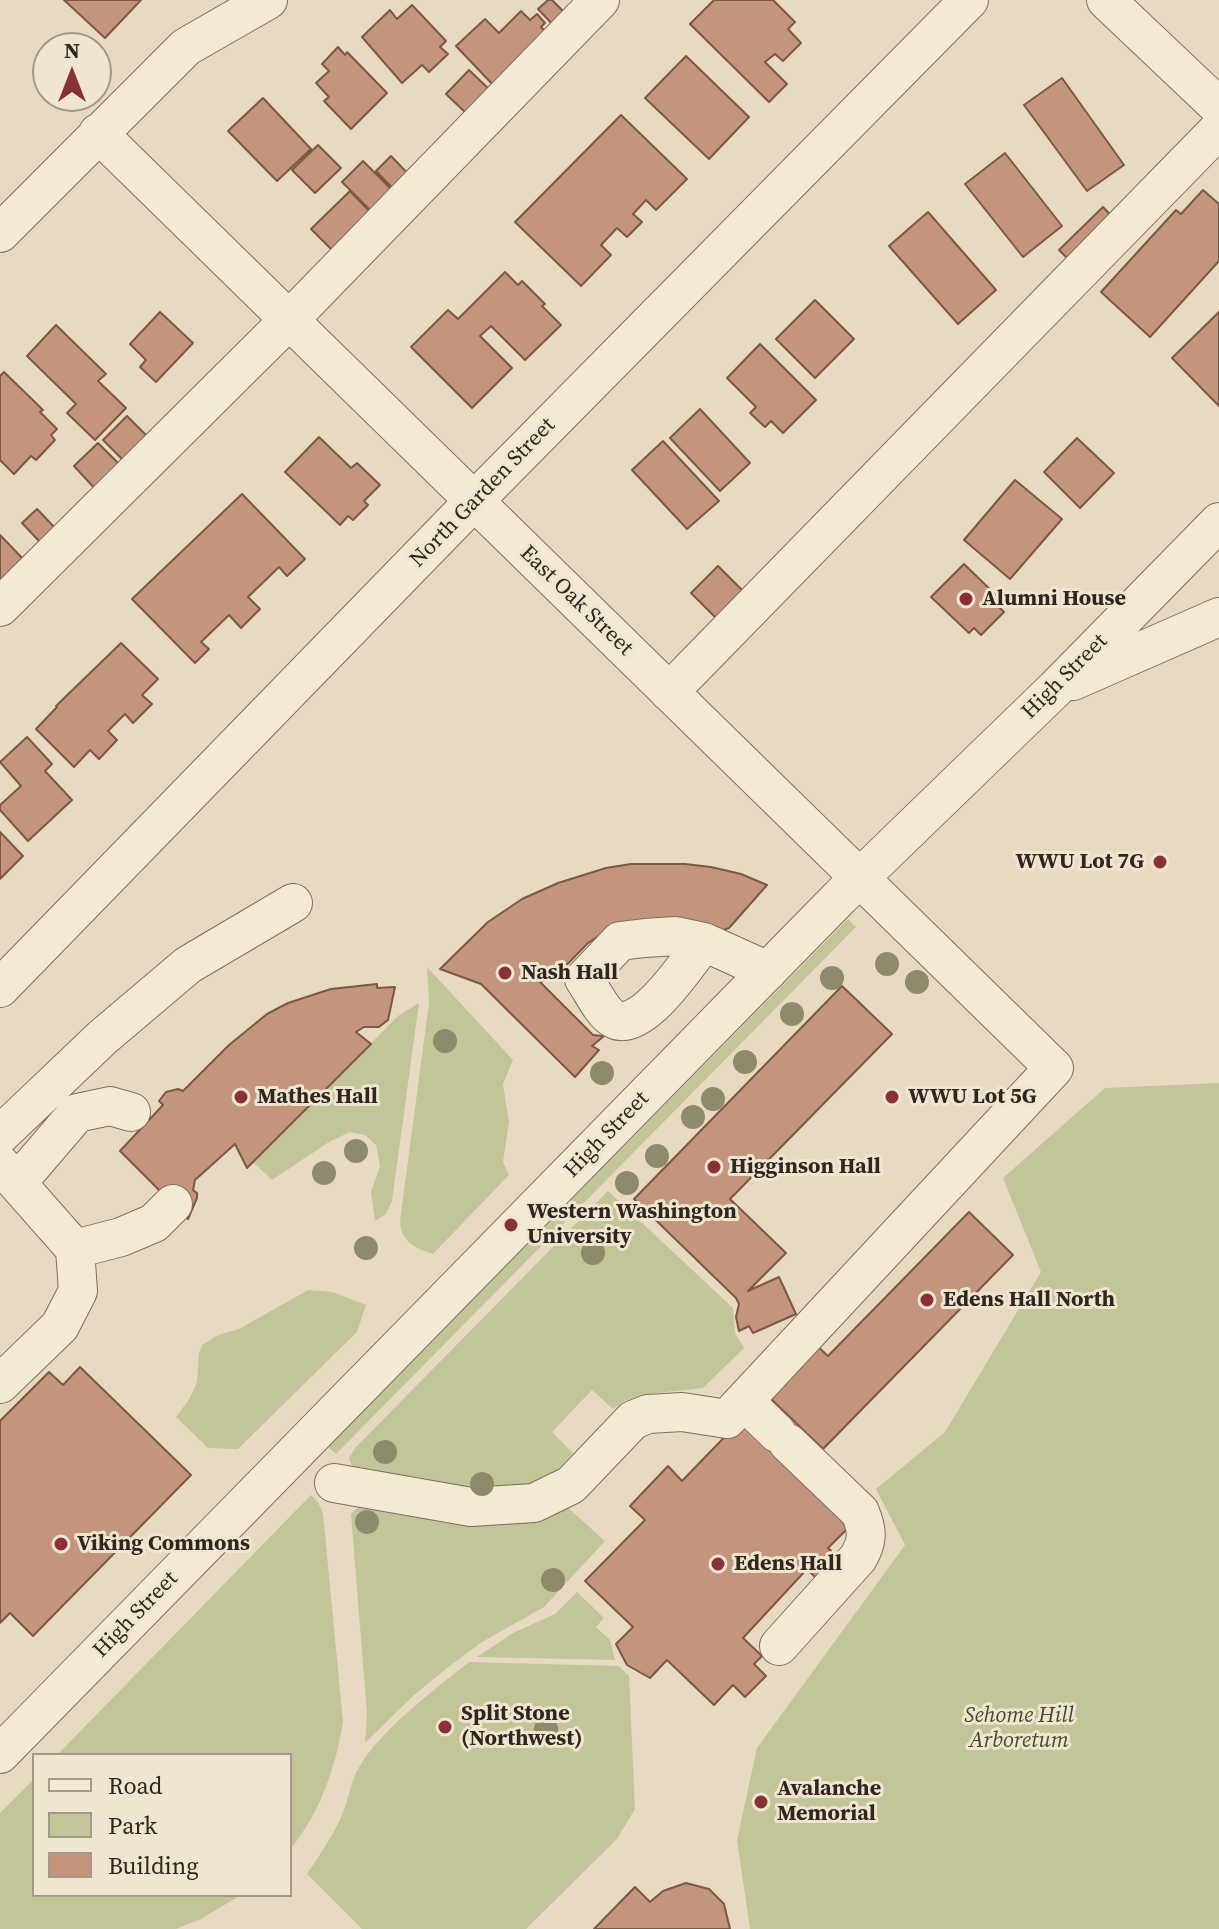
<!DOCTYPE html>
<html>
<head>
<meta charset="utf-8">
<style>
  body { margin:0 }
  #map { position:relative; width:1219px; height:1929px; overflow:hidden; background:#e8dac2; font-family:"Source Serif 4",serif }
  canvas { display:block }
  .legend { position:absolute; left:32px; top:1753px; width:260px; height:144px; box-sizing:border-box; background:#f0e5d1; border:2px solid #a49989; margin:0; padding:10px 14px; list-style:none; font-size:24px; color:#31261e }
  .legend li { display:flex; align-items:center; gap:16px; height:40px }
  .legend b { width:40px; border:2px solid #a49989 }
  .north { position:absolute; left:32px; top:32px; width:80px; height:80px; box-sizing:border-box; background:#f0e5d1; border:2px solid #a49989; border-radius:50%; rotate:0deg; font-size:22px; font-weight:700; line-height:32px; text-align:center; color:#31261e }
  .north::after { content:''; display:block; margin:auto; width:28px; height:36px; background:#883238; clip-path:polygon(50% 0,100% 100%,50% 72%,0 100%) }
</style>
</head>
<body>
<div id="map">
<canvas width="1219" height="1929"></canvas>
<ul class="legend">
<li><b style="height:10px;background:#f4e9d4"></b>Road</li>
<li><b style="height:22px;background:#c2c598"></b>Park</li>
<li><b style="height:22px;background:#c2957c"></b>Building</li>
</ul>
<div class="north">N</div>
</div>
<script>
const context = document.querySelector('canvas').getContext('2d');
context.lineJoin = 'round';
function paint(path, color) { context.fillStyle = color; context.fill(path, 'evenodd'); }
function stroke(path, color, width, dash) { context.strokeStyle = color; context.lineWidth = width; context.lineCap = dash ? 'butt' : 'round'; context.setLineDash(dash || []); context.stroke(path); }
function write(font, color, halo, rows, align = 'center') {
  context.font = font + ' "Source Serif 4",serif'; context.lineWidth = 6; context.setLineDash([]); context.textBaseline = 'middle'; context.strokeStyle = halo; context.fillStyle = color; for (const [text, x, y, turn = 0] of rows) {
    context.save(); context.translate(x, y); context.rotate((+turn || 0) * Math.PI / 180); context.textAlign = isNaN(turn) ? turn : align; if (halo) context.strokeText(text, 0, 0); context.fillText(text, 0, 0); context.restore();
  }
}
const green = new Path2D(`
  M848 919 856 927 336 1454 328 1447Z
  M427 967 513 1060 503 1084 509 1122 503 1162 509 1175 433 1254C415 1248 401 1242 400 1221L429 1003Z
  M419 1003 392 1201 386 1214 375 1221 371 1192 380 1166 376 1145 365 1135 350 1132 329 1142 272 1180 253 1162 398 1016Z
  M1219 1083V1929H750L737 1840 757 1748 905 1545 876 1489 945 1432 1041 1272 1003 1178 1105 1088Z
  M608 1191 733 1308 735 1333 744 1348 703 1388 648 1394 625 1401 613 1409 592 1390 552 1432 573 1453C565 1461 556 1473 547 1479 506 1506 400 1477 353 1469L349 1458 356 1447Z
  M308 1290 332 1292 366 1305 357 1332 238 1449 208 1448 176 1417 190 1398 197 1382 199 1353 202 1345 218 1335 239 1329Z
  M311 1495 318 1502 323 1513 343 1722C335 1770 320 1812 290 1850V1755H57Z
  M362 1503 565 1505 605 1541 544 1607 482 1642 447 1668 414 1695 365 1743 367 1714 351 1514Z
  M577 1592 604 1618 596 1627 610 1640 615 1660 477 1657 513 1633 555 1614Z
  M469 1662 619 1666 629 1676 635 1809 617 1839 526 1929H362L307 1874C321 1853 335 1833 344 1810 349 1797 351 1781 358 1769 380 1730 434 1690 469 1662Z
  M34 1779V1895H241L201 1919 176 1929H0V1813Z`);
const building = new Path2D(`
  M64 0H141L105 38Z
  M548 0H552L568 16 556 28 538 9Z
  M714 0H773L795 22 788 29 801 43 783 61 775 54 765 62 787 84 769 102 690 24Z
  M412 5 446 41 440 47 448 54 429 72 422 65 402 83 362 37 390 10 397 19Z
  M521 11 530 20 537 14 545 23 541 27 549 35 495 87 456 46 485 19 499 33Z
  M338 47 345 55 347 52 387 93 351 129 324 101 329 97 316 83 329 71 322 64Z
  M686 56 749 117 709 159 645 98Z
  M469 70 491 91 468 115 446 94Z
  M1062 78 1124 165 1087 191 1024 105Z
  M263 98 311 149 277 181 228 131Z
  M621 115 687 179 656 210 646 200 633 214 642 222 627 237 617 228 601 245 611 255 581 286 515 222Z
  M318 145 341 168 315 193 292 170Z
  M1005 153 1062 226 1023 257 965 184Z
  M391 156 413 179 398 194 376 171Z
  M363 161 398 196 377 217 342 182Z
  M1203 190 1219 204V261L1150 337 1101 292 1176 210 1181 214Z
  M350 191 377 219 338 256 311 229Z
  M1103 207 1121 226 1072 263 1059 250Z
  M928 212 996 290 958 324 889 246Z
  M505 272 518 285 522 281 545 304 542 306 561 325 525 360 491 326 480 336 512 368 472 408 411 347 448 310 458 319Z
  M815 300 854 339 815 378 776 339Z
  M160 312 193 343 156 382 140 367 146 360 130 344Z
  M1219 312V406L1172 358Z
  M56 325 106 374 98 381 126 408 95 440 67 413 76 404 27 356Z
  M760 344 816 400 783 433 771 421 765 427 750 413 756 407 727 378Z
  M4 372 43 410 40 412 57 429 51 435 55 440 36 460 31 456 14 474 0 460V376Z
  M700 409 750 463 720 491 670 438Z
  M127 416 150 439 126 463 103 440Z
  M319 437 351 468 357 463 380 485 364 501 368 505 353 520 348 516 340 525 285 472Z
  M1077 438 1114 473 1080 508 1044 472Z
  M663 441 719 501 687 529 632 470Z
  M98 443 123 468 98 492 74 466Z
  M1015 480 1062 519 1010 579 964 540Z
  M242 494 305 559 287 576 279 567 248 597 260 609 241 628 229 615 201 642 209 649 195 663 132 599Z
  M37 509 55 528 40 542 22 523Z
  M0 535 26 562 0 583Z
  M964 564 1001 600 997 605 1004 612 981 635 974 628 969 633 931 597Z
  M718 566 749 597 722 624 691 593Z
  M121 643 158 679 142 695 152 704 133 723 125 714 108 731 117 740 99 759 90 750 74 767 36 729 57 707 56 706Z
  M27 737 52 764 45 771 72 800 28 841 0 810V805L21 786 0 762Z
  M0 832 23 856 0 879Z
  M631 864H685L711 867 741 874 767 885 729 928 720 931 603 933 588 943 555 977 540 982 593 1035 604 1036 592 1046 599 1050 575 1077 481 984 440 969 488 922 522 899 558 883 606 868Z
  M377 984V988L395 987 388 1020 379 1027H364L356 1032 371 1044 247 1168 235 1144 195 1180 193 1190 197 1193V1198L188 1219 120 1151 163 1105 159 1101 166 1092 178 1089 183 1091 229 1045 267 1014 288 1003 331 989Z
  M842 986 892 1034 730 1199 786 1253 748 1291 779 1277 796 1314 753 1333 749 1326 739 1331 736 1317 739 1304 736 1298 634 1199Z
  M969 1212 1013 1255 823 1449 767 1395 816 1345 828 1356Z
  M80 1367 191 1475 33 1636 10 1613 0 1623V1421L49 1372 63 1385Z
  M740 1421 849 1527 828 1548 839 1559 818 1580 807 1569 743 1638 762 1656 754 1664 766 1676 745 1697 733 1685 714 1705 667 1660 650 1678 627 1665 616 1644 633 1627 585 1581 645 1520 630 1506 668 1466 682 1481Z
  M686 1883 709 1889 724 1904 730 1929H594L635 1887 650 1902 663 1891Z`);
const minor = new Path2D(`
  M1106 0 1219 107
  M98 133 1054 1068 727 1419 682 1412 648 1414 633 1420 571 1485 534 1503 471 1507 334 1483
  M0 233 186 47 268 0
  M0 607 289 320 600 0
  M1073 681 1219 617
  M669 692 1219 129
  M704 942C689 961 642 1034 614 1019 602 1013 592 990 584 979L620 941 645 938 676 936 704 942 768 971
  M0 988 474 501 969 0
  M0 1135 103 1037 188 965 293 903
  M0 1164 75 1249 78 1291 60 1326 0 1384
  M17 1183 77 1113 110 1106 131 1112
  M75 1249 121 1237 154 1223 173 1204
  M744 1401 777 1433
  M779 1646 858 1558C868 1541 868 1531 860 1512L788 1443
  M0 1754 840 897 1056 688 1219 522`);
const trees = [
  [887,964],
  [832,978],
  [917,982],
  [792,1014],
  [445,1041],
  [745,1062],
  [602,1073],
  [713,1099],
  [693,1117],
  [356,1151],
  [657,1156],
  [324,1173],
  [627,1183],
  [366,1248],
  [593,1253],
  [385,1452],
  [482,1484],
  [367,1522],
  [553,1580],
  [546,1729]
];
const markers = [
  [966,599,8,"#883238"],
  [1160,862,8,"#883238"],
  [505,973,8,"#883238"],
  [241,1097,8,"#883238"],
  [892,1097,8,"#883238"],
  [714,1167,8,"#883238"],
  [511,1225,8,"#883238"],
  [927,1300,8,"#883238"],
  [61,1544,8,"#883238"],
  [718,1564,8,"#883238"],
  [445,1727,8,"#883238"],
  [761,1802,8,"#883238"]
];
const streetNames = [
  ["North Garden Street",483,493,-46],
  ["East Oak Street",576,601,44],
  ["High Street",1065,677,-45],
  ["High Street",607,1135,-46],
  ["High Street",136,1615,-46]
];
const poiNames = [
  ["Alumni House",982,599],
  ["WWU Lot 7G",1144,862,"right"],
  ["Nash Hall",521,973],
  ["Mathes Hall",257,1097],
  ["WWU Lot 5G",908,1097],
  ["Higginson Hall",730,1167],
  ["Western Washington",527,1212],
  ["University",527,1237],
  ["Edens Hall North",943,1300],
  ["Viking Commons",77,1544],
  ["Edens Hall",734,1564],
  ["Split Stone",461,1714],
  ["(Northwest)",461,1739],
  ["Avalanche",777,1789],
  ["Memorial",777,1814]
];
const parkNames = [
  ["Sehome Hill",1019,1716],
  ["Arboretum",1019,1741]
];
paint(green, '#c2c598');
paint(building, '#c2957c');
stroke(building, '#7c5744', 2);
stroke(minor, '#806d5b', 40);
stroke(minor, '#f4e9d4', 38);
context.fillStyle = '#8e8b6d';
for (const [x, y] of trees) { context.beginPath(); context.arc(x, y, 12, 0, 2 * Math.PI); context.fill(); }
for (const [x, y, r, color] of markers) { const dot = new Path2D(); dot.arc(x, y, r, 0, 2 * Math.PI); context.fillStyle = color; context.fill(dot); stroke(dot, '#f0e5d1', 3); }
write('22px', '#31261e', '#f0e5d1', streetNames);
write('bold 22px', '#31261e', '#f0e5d1', poiNames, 'left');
write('italic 22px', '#444b27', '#f0e5d1', parkNames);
</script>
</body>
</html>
